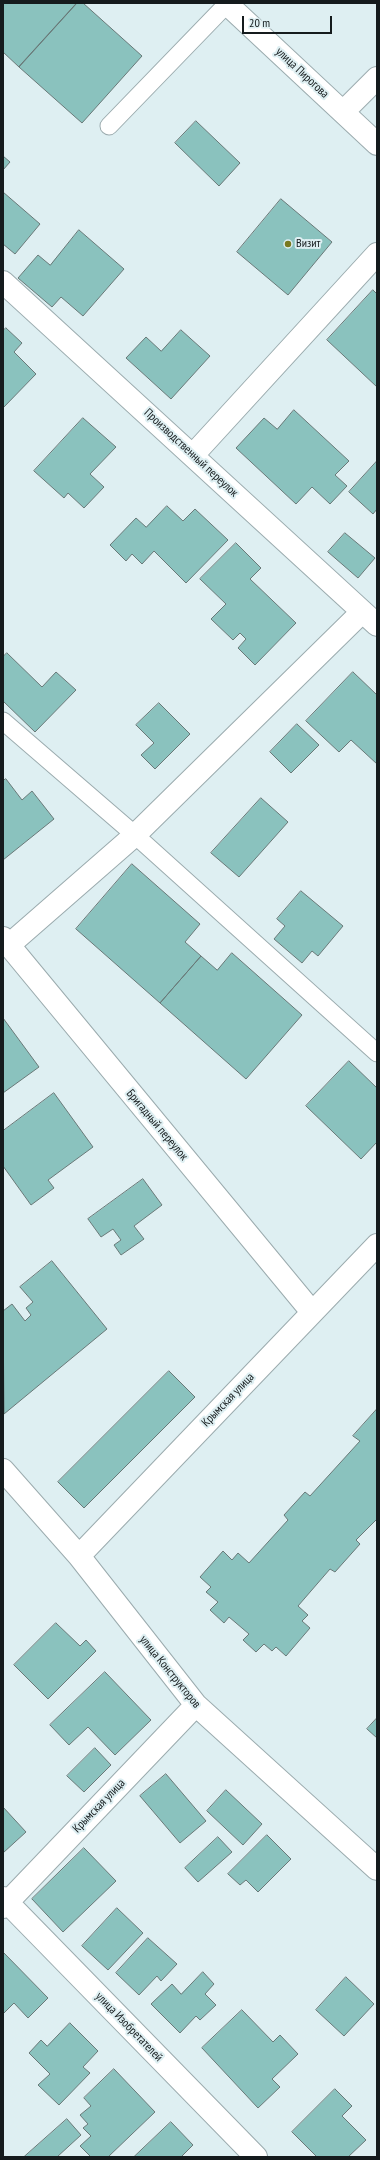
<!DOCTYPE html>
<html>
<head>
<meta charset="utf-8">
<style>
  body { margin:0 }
  #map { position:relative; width:380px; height:2160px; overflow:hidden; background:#deeff2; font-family:"PT Sans Narrow",sans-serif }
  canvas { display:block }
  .frame { position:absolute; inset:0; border:4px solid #151b1d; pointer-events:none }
  .scale { position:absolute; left:242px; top:16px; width:90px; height:18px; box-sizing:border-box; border:2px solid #151b1d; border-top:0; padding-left:5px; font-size:12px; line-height:14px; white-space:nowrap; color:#151b1d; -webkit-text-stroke:3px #deeff2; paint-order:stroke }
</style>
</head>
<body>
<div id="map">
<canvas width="380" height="2160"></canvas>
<div class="frame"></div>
<div class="scale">20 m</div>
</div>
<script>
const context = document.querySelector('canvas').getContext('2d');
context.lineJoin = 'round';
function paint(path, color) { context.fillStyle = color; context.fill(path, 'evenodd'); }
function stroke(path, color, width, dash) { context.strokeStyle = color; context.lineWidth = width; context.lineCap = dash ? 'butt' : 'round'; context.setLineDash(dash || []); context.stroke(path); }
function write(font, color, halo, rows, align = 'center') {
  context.font = font + ' "PT Sans Narrow",sans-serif'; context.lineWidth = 4; context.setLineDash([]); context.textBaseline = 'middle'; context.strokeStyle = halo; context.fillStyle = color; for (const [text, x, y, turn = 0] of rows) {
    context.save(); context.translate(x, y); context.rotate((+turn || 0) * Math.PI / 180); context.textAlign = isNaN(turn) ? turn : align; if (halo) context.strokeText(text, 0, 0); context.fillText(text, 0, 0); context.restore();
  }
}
const building = new Path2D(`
  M3 3H77L19 67 3 52Z
  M77 3H83L142 56 82 123 19 67Z
  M196 121 240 163 219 186 175 143Z
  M3 156 10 162 3 170Z
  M3 192 40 224 15 254 3 244Z
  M281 199 332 242 288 295 237 252Z
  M79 230 124 269 83 316 61 297 52 307 18 278 38 255 50 265Z
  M373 290 377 294V387L327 340Z
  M6 328 22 343 14 352 36 374 3 408V331Z
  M181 330 210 356 171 399 126 358 146 337 161 351Z
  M294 410 349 461 335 475 347 486 330 504 312 487 296 504 236 448 264 418 277 429Z
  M83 418 116 447 90 474 104 487 84 508 68 493 64 498 34 471Z
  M377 461V509L373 514 349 492Z
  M167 506 183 521 195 509 228 540 186 583 154 551 142 564 132 554 126 561 110 545 136 518 146 527Z
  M345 533 375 558 358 578 328 552Z
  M236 543 261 568 250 579 296 623 255 665 238 648 246 639 240 633 233 640 211 619 226 604 200 579Z
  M7 653 42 687 56 672 76 690 35 732 3 701V657Z
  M353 672 377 695V764L351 740 339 752 306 721Z
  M159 703 190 734 155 769 141 755 154 743 136 725Z
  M297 724 319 745 291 773 270 752Z
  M6 779 22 800 32 791 54 819 3 860V781Z
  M261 798 288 822 239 877 211 853Z
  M132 864 200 924 185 942 201 956 160 1003 76 929Z
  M301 891 343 926 318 956 312 951 302 963 274 939 285 926 277 919Z
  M232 953 302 1015 246 1079 160 1003 201 956 217 970Z
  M3 1018 39 1067 3 1093Z
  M349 1061 377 1088V1142L361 1159 306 1106Z
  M54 1093 93 1147 48 1180 54 1188 31 1205 3 1166V1131Z
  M143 1179 162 1205 134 1226 144 1239 121 1255 114 1245 121 1240 113 1229 101 1237 88 1219Z
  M52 1261 107 1329 4 1414 3 1311 12 1304 25 1321 31 1315 26 1308 33 1302 20 1287Z
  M169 1371 195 1397 84 1508 58 1482Z
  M377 1409V1519L356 1540 360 1544 335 1572 330 1569 298 1606 308 1615 302 1621 310 1628 286 1656 276 1647 272 1651 264 1644 256 1652 243 1640 249 1634 229 1617 224 1623 210 1610 218 1602 206 1592 211 1587 200 1577 223 1551 232 1560 238 1553 249 1563 288 1520 284 1515 305 1492 310 1496 360 1441 353 1436Z
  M56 1623 80 1646 86 1640 96 1651 48 1699 14 1665Z
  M105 1672 151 1720 115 1755 88 1727 69 1745 50 1725Z
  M377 1718V1738L367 1729Z
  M95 1748 111 1765 84 1792 67 1776Z
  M166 1774 206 1821 180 1843 140 1796Z
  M226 1790 262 1824 243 1845 207 1811Z
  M3 1807 26 1832 3 1853Z
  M267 1835 291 1859 258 1892 246 1880 240 1885 228 1874Z
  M218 1837 232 1852 198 1882 185 1868Z
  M84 1848 116 1881 63 1932 32 1899Z
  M117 1908 143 1933 108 1970 82 1946Z
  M148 1938 177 1964 161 1981 157 1976 139 1995 116 1973Z
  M3 1952 48 1998 28 2018 14 2003 3 2014Z
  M203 1972 214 1984 205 1994 216 2005 200 2020 196 2016 180 2033 151 2004 172 1984 181 1994Z
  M346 1977 374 2004 344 2036 316 2010Z
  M242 2010 273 2042 280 2035 298 2054 272 2079 280 2087 258 2108 202 2048Z
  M70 2023 98 2051 83 2067 90 2073 59 2105 38 2085 50 2074 29 2053 41 2040 47 2046Z
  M114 2069 155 2112 108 2157H91L80 2146 91 2136 83 2128 88 2124 80 2115 91 2106 84 2098Z
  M335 2089 352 2106 342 2116 366 2140 348 2157H317L292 2132Z
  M67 2119 81 2135 57 2157H24Z
  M171 2122 193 2145 181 2157H134Z`);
const lane = new Path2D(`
  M109 126 227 4
  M3 721 135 835 377 1053`);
const street = new Path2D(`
  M3 282 377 625
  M193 455 377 254
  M3 938 312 1312
  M9 945 135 835 362 612
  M3 1470 79 1556 196 1705 377 1869
  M79 1556 377 1245
  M3 1898 256 2157
  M3 1907 196 1705`);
const secondary = new Path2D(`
  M226 3 377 144
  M343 112 377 78`);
const markers = [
  [288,244,4,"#797920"]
];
const streetNames = [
  ["улица Пирогова",302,73,43],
  ["Производственный переулок",191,453,43],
  ["Бригадный переулок",157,1125,50],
  ["Крымская улица",228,1400,-46],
  ["улица Конструкторов",170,1672,51],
  ["Крымская улица",99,1806,-46],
  ["улица Изобретателей",129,2027,46]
];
const poiNames = [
  ["Визит",296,244]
];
paint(building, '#8ac2be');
stroke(building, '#697978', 1);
stroke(lane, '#9babae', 19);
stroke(street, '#9babae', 24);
stroke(secondary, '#9babae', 24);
stroke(lane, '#fff', 17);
stroke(street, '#fff', 22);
stroke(secondary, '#fff', 22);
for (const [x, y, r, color] of markers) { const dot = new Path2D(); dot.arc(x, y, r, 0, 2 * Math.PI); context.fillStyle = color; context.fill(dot); stroke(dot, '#deeff2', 1.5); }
write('12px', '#151b1d', '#deeff2', streetNames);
write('12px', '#151b1d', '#deeff2', poiNames, 'left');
</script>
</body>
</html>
